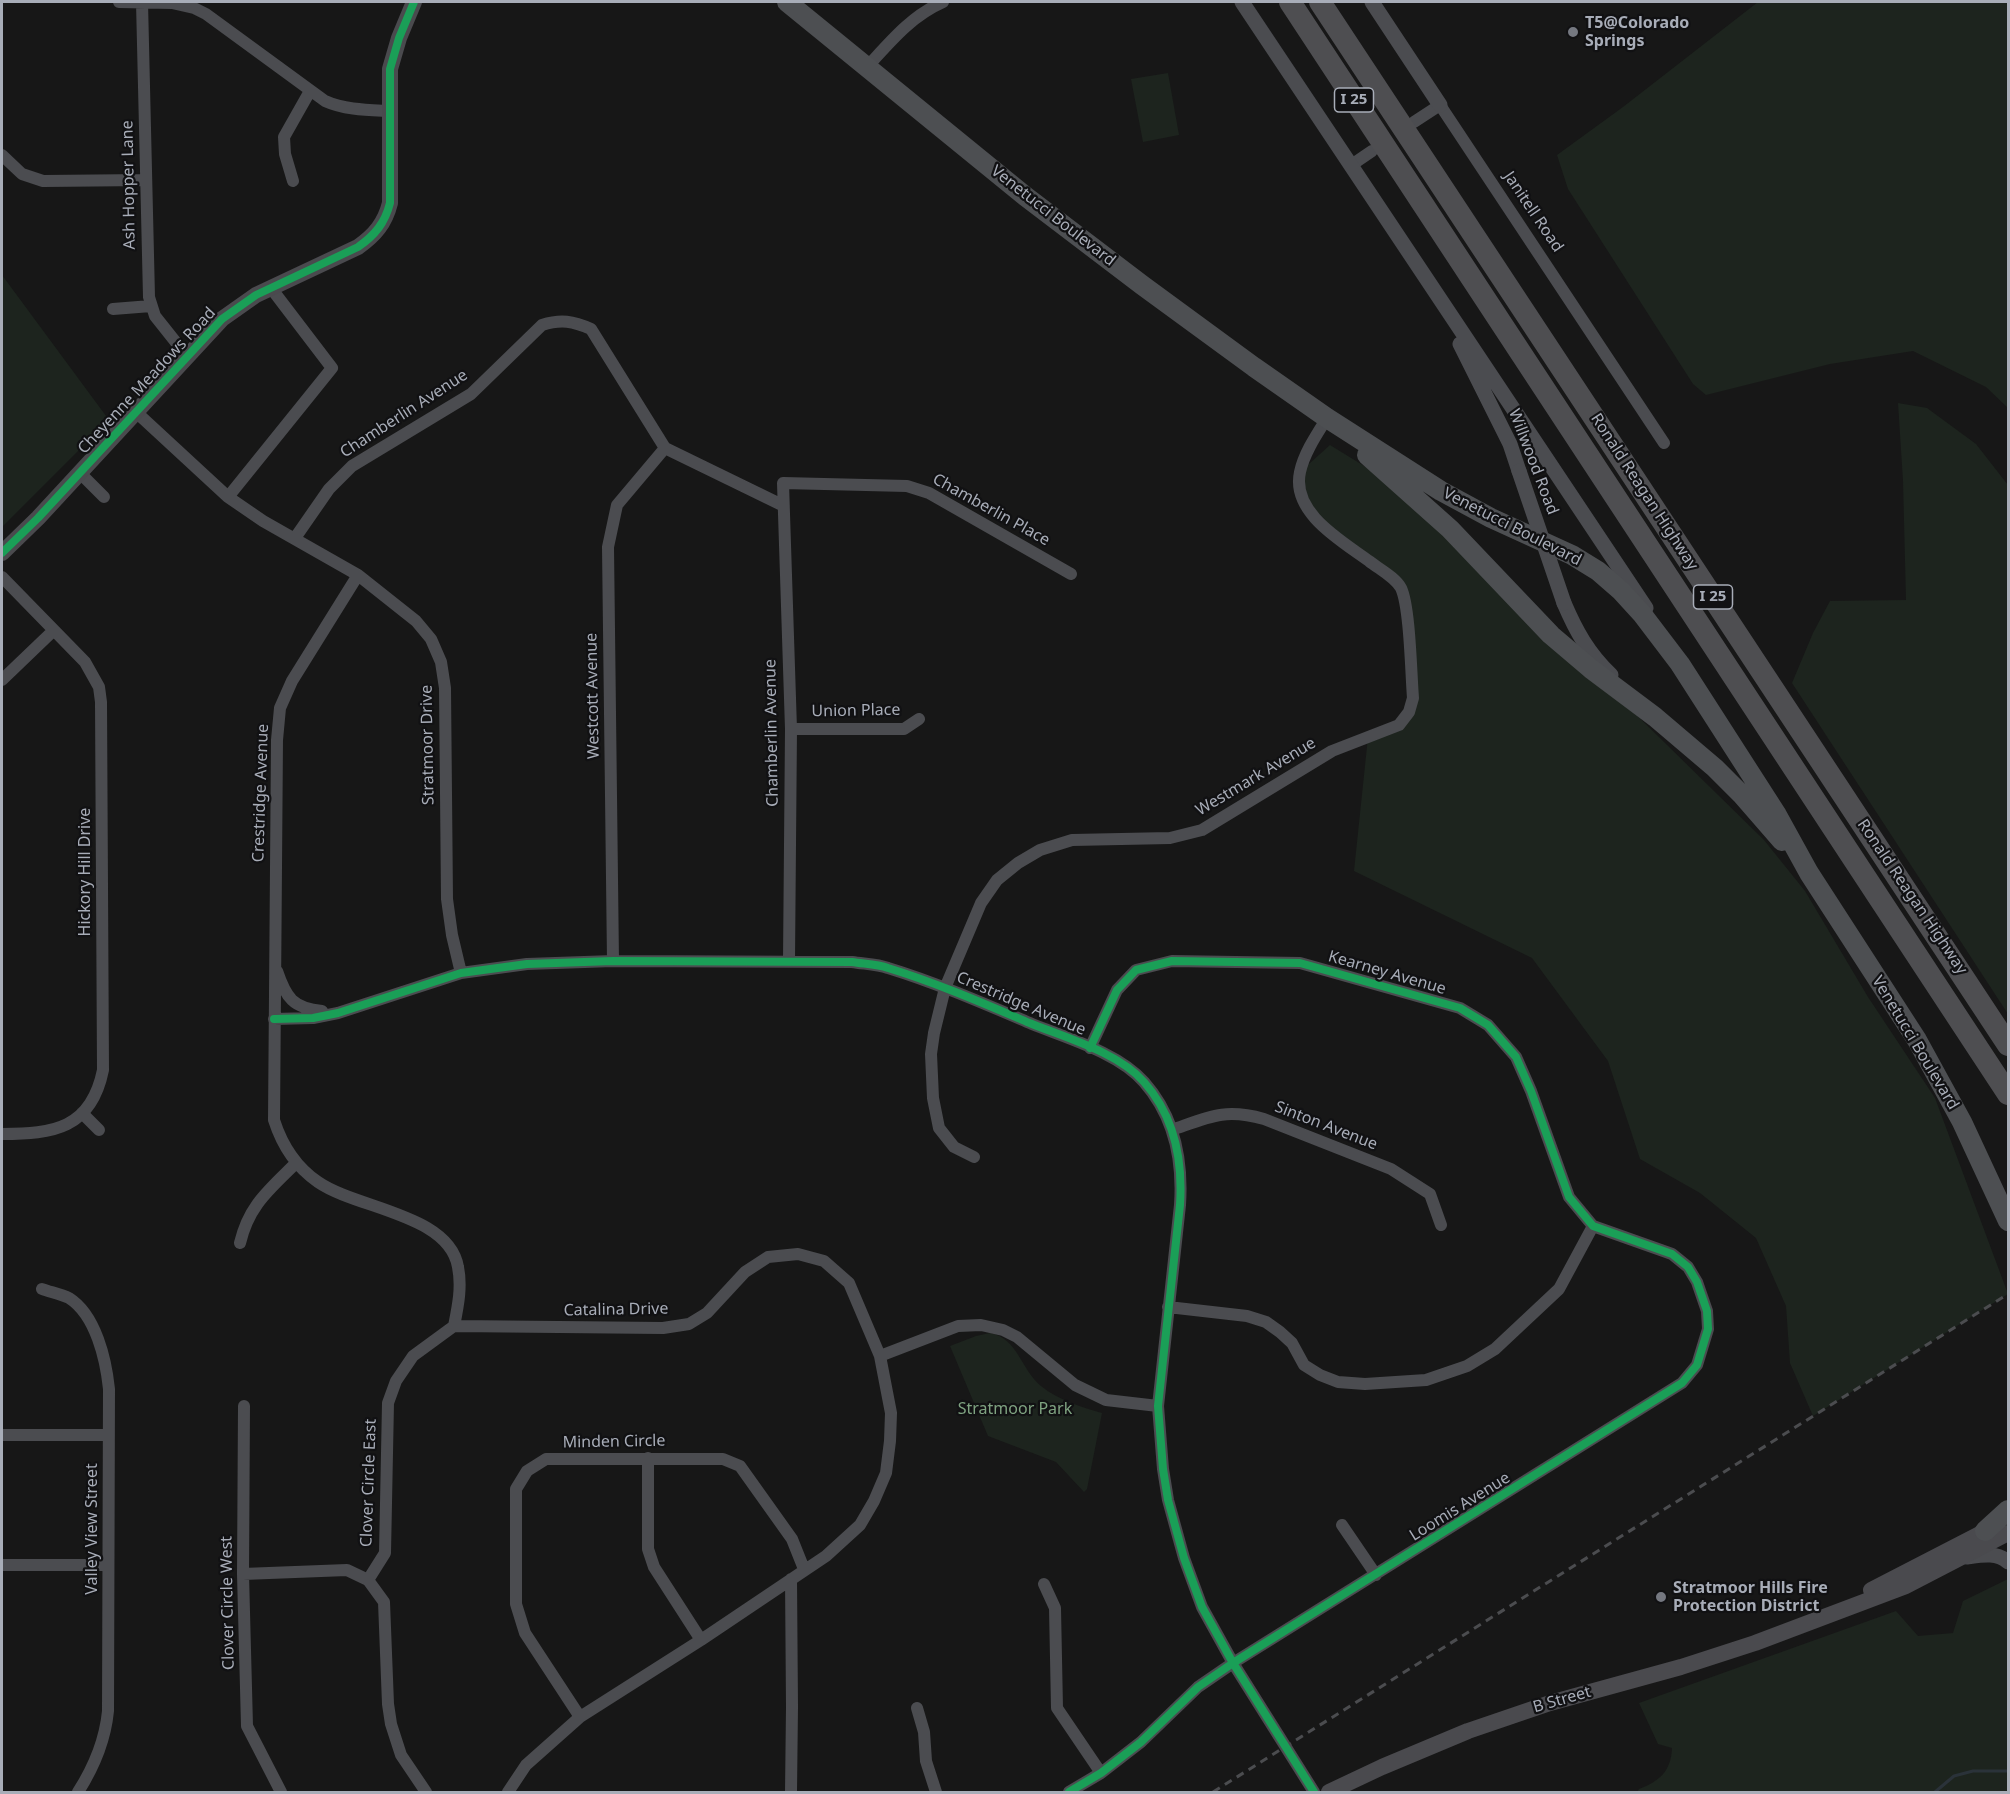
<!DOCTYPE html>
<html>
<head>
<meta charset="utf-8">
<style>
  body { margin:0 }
  #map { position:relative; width:2010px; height:1794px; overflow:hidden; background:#171717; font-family:"Noto Sans",sans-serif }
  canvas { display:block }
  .frame { position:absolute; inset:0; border:3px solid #a8adb8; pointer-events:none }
</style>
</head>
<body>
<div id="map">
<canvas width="2010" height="1794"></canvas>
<div class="frame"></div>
</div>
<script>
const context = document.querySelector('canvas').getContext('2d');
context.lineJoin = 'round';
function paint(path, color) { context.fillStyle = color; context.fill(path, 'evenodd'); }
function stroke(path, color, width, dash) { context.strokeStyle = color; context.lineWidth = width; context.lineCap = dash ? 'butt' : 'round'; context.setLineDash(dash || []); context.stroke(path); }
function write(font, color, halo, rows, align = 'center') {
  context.font = font + ' "Noto Sans",sans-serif'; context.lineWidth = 4.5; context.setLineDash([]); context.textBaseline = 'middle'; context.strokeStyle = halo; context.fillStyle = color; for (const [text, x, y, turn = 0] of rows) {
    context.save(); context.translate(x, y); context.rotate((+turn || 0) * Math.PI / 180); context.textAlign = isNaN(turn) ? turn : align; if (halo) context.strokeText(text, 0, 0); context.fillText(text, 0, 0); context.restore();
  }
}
const green = new Path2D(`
  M1758 2H2008V408L1986 387 1913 351 1830 364 1706 395 1693 384 1568 189 1557 155 1623 107Z
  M1168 73 1179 135 1143 142 1131 79Z
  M2 275 109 420 2 527Z
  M1898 403 1927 408 1976 444 2008 485V1014L1792 683 1813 633 1830 601 1906 600 1903 481Z
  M1330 445 1413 496 1764 840 1805 891 1868 997 1935 1098 2008 1294 1813 1416 1790 1363 1786 1306 1756 1238 1700 1193 1640 1159 1608 1061 1532 958 1354 871 1368 737 1399 725 1412 698 1406 608 1391 577 1315 518 1300 472Z
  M990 1333C1018 1338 1021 1370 1041 1386 1058 1400 1081 1407 1102 1413L1087 1489 1084 1492 1056 1462 988 1436 950 1346 976 1336Z
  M2008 1579V1792H1637L1639 1789C1660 1781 1671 1771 1672 1748L1658 1744 1639 1703 1896 1611 1918 1636 1953 1633 1963 1601Z`);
const stream = new Path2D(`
  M1935 1792 1954 1776 1973 1771H2008`);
const minor = new Path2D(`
  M119 2 172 3 194 8 206 14 325 101C345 110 368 110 389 111
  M142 2 149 297 155 316 186 355
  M867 67C890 42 911 16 943 2
  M1414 122 1440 105 1664 443
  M2 155 22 174 43 181 146 180
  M1350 166 1372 151
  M293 181 285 154 284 137 310 91
  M113 309 151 306
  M136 412 228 497 263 521 358 575 416 621 431 639 441 662 445 688 447 899 452 935 461 973
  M79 472 104 497
  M228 497 332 368 271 288
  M295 538 329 489 352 466 471 394 542 325C561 319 573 321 591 329L665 448 782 505
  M358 575 292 681 280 708 277 740 274 1120C282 1145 296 1167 318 1182 357 1209 449 1214 458 1267 462 1287 458 1306 454 1326
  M2 577 85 662 99 687 101 702 103 1070C91 1129 53 1134 2 1134
  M2 680 53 631
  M791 729H904L919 719
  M789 960 791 729 783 483 907 486 929 493 1071 574
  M613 961 608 547 617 505 665 448
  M277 971C286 998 293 1008 322 1011
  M274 1019 313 1018 338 1013 461 973 527 964 613 961 852 962C864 964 877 964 888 968 937 983 985 1004 1032 1024 1067 1038 1119 1053 1144 1082 1175 1117 1183 1160 1180 1205L1158 1406 1163 1469 1168 1500 1184 1558 1202 1607 1233 1663 1314 1792
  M82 1113 99 1130
  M1172 1130C1209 1117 1224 1108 1264 1119L1391 1169 1430 1194 1441 1225
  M974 1157 954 1147 939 1128 933 1098 931 1054 934 1033 945 988 981 903 997 880 1018 863 1040 850 1072 840 1170 838 1202 830 1332 751 1399 725 1409 712 1413 698C1411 674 1410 607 1401 588 1395 577 1379 569 1369 561 1342 541 1291 513 1300 472 1304 453 1317 434 1327 418
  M240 1243C249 1205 269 1190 296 1163
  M42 1289C50 1292 61 1294 69 1298 96 1315 106 1360 109 1389L108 1711C105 1742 94 1767 78 1792
  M1168 1307 1247 1316 1266 1322 1280 1332 1292 1343 1304 1365 1320 1375 1338 1382 1365 1384 1426 1380 1467 1366 1495 1349 1559 1289 1593 1226
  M454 1326 663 1328 689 1324 707 1313 745 1272 768 1257 798 1254 824 1261 849 1283 880 1356 891 1413 890 1441 886 1473 874 1501 860 1525 826 1556 701 1640 580 1717 526 1765 508 1792
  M880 1356 958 1326 981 1325 1003 1330 1017 1337 1075 1385 1106 1400 1158 1406
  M244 1406 243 1574 247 1726 281 1792
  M2 1435H108
  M648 1458V1549L654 1567 701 1640
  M1342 1525 1376 1575
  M2 1565H108
  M243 1574 347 1570 368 1580 384 1602 388 1704 391 1724 401 1755 426 1792
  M791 1579 792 1707 791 1792
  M368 1580 385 1553 388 1403 396 1381 413 1356 454 1326
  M1044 1584 1055 1608 1057 1708 1101 1773
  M917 1708 924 1732 926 1761 936 1792
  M580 1717 525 1633 516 1604V1489L527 1471 546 1459H723L740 1466 792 1539 804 1569
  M1069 1792 1101 1773 1141 1742 1198 1687 1233 1663 1682 1383 1697 1365 1708 1329 1707 1311 1697 1282 1688 1267 1672 1254 1593 1226 1569 1197 1531 1091 1516 1057 1488 1025 1460 1008 1300 963 1172 961 1136 970 1117 990 1090 1048`);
const tertiary = new Path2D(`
  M1242 2 1646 608
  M1372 2 1440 105
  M1460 344 1510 444 1519 471
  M1564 603C1576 631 1588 653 1611 675
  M1967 1557C1982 1555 1997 1552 2008 1562`);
const secondary = new Path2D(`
  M2 553 38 518 222 319 256 295 358 247C375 235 385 223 390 203V69L399 38 414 2
  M1871 1590 1997 1525
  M1329 1792 1382 1767 1468 1731 1550 1703 1681 1667 1755 1643 1906 1586 2008 1533`);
const primary = new Path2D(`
  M787 2 1025 196 1142 285 1254 367 1327 418 1441 491 1491 518 1572 555 1598 571 1621 591 1642 614 1680 664 1777 815 1809 873 1917 1040 1962 1122 2008 1221
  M1367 455 1450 529 1551 635 1591 669 1655 717 1715 768 1742 795 1782 841
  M1985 1531 2008 1510`);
const motorway = new Path2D(`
  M1290 2 2008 1094
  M1320 2 2008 1045`);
const rail = new Path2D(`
  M1213 1792 2008 1294`);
const tertiaryBridge = new Path2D(`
  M1519 471 1564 603`);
const cycleway = new Path2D(`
  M2 553 38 518 222 319 256 295 358 247C375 235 385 223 390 203V69L399 38 414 2
  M274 1019 313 1018 338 1013 461 973 527 964 613 961 852 962C864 964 877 964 888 968 937 983 985 1004 1032 1024 1067 1038 1119 1053 1144 1082 1175 1117 1183 1160 1180 1205L1158 1406 1163 1469 1168 1500 1184 1558 1202 1607 1233 1663 1314 1792
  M1069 1792 1101 1773 1141 1742 1198 1687 1233 1663 1682 1383 1697 1365 1708 1329 1707 1311 1697 1282 1688 1267 1672 1254 1593 1226 1569 1197 1531 1091 1516 1057 1488 1025 1460 1008 1300 963 1172 961 1136 970 1117 990 1090 1048`);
const markers = [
  [1573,32,6,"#757880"],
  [1661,1597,6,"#757880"]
];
const shields = [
  [1354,100,39],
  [1713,597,39]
];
const shieldNames = [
  ["I 25",1354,100],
  ["I 25",1713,597]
];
const poiNames = [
  ["T5@Colorado",1585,23],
  ["Springs",1585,41],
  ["Stratmoor Hills Fire",1673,1588],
  ["Protection District",1673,1606]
];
const streetNames = [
  ["Ash Hopper Lane",129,185,-91],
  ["Janitell Road",1533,212,56],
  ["Venetucci Boulevard",1053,216,38],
  ["Cheyenne Meadows Road",147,381,-47],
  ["Chamberlin Avenue",404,414,-33],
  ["Willwood Road",1533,462,69],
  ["Ronald Reagan Highway",1644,492,57],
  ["Chamberlin Place",991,510,29],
  ["Venetucci Boulevard",1512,527,27],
  ["Westcott Avenue",593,696,-91],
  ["Union Place",856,711,-1],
  ["Chamberlin Avenue",772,733,-91],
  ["Stratmoor Drive",428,745,-91],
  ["Westmark Avenue",1256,777,-31],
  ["Crestridge Avenue",261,793,-88],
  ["Hickory Hill Drive",85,872,-90],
  ["Ronald Reagan Highway",1912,897,56],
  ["Kearney Avenue",1387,973,16],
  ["Crestridge Avenue",1021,1004,23],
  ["Venetucci Boulevard",1915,1043,59],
  ["Sinton Avenue",1326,1126,21],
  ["Catalina Drive",616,1310,-1],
  ["Minden Circle",614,1442,-1],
  ["Clover Circle East",369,1483,-88],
  ["Loomis Avenue",1460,1507,-32],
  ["Valley View Street",92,1529,-90],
  ["Clover Circle West",228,1603,-91],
  ["B Street",1562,1700,-16]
];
const parkNames = [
  ["Stratmoor Park",1015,1409]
];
paint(green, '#1d241e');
stroke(stream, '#2a3239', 3);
stroke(minor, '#4b4c50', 12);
stroke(tertiary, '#4b4c50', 15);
stroke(secondary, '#4a4a4e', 16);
stroke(primary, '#4d4f52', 20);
stroke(motorway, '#4e4e51', 22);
stroke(rail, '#4b4c4f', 3, [8, 6]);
stroke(tertiaryBridge, '#4b4c50', 15);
stroke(cycleway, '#1a9f57', 8);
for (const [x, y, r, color] of markers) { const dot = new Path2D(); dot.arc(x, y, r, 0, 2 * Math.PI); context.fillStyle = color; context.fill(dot); stroke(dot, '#111113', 2); }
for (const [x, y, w] of shields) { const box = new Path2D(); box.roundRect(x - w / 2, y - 12, w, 24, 4.5); context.fillStyle = '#111113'; context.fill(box); stroke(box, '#a8adb8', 1.5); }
write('bold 15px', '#a8adb8', null, shieldNames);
write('bold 16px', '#a8adb8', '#111113', poiNames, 'left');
write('16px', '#a8adb8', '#111113', streetNames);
write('16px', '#7fa381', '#111113', parkNames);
</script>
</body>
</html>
